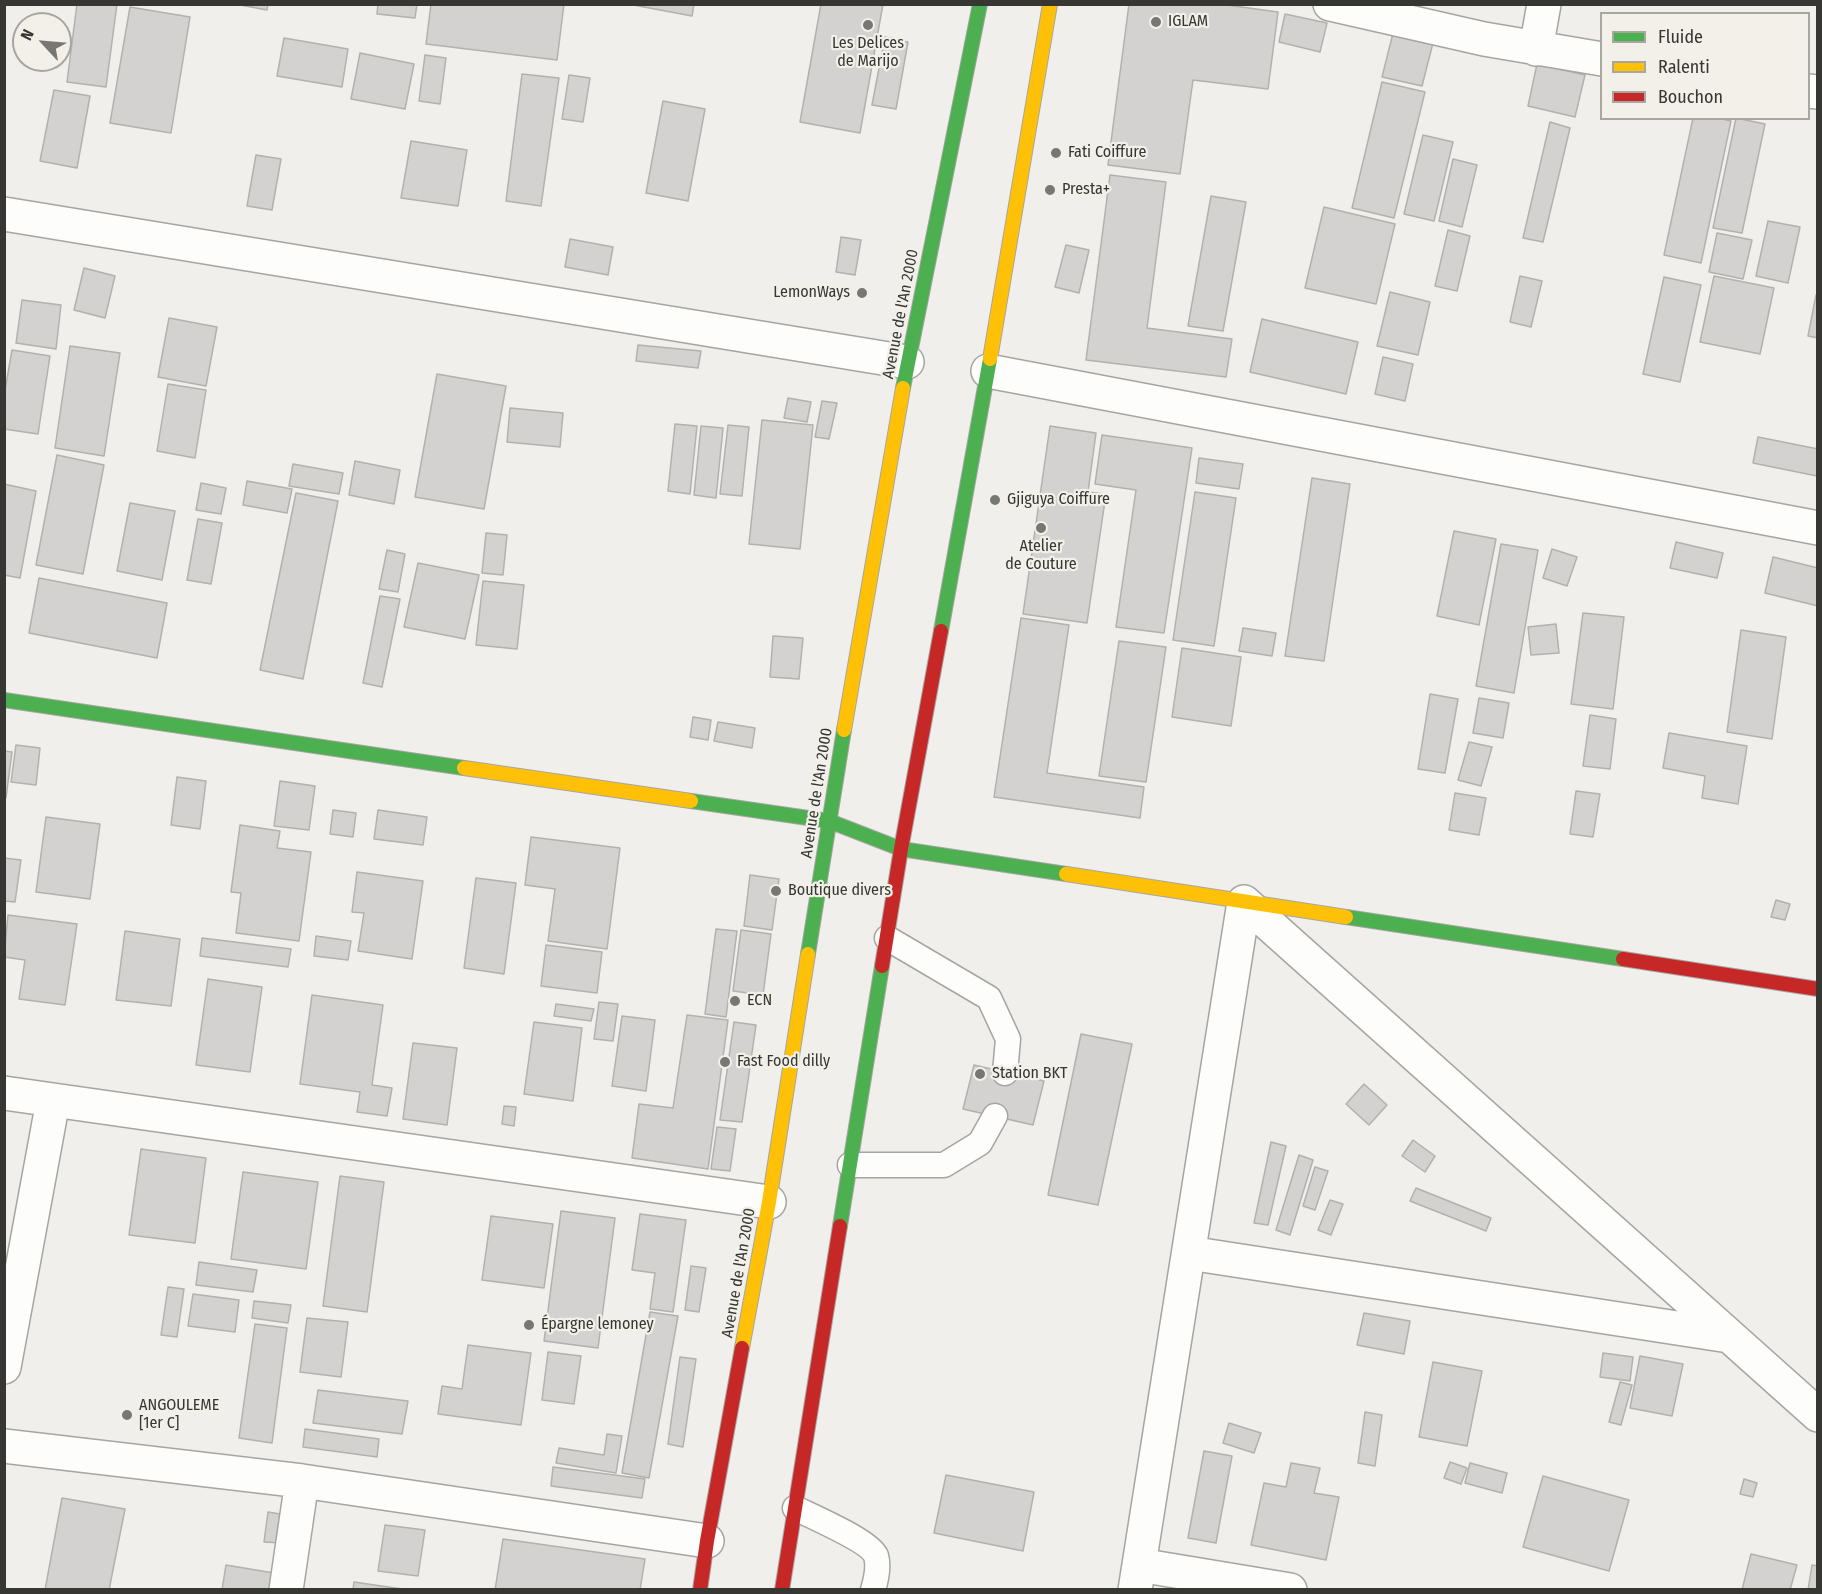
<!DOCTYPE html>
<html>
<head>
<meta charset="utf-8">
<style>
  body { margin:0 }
  #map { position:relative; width:1822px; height:1594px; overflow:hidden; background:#f0efeb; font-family:"Fira Sans Condensed",sans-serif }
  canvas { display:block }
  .frame { position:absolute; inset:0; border:6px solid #363633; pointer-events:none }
  .legend { position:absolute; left:1600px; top:12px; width:210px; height:108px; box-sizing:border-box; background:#f2f0e9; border:2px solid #a7a6a0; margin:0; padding:8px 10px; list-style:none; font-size:18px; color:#363633 }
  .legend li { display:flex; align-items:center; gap:12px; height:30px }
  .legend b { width:30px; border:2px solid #a7a6a0 }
  .north { position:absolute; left:12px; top:12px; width:60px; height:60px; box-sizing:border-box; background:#f2f0e9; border:2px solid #a7a6a0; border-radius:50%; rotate:296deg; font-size:16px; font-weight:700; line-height:24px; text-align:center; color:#363633 }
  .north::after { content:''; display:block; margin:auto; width:21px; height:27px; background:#777773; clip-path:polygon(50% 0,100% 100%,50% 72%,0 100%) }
</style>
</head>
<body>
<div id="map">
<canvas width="1822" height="1594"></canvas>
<div class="frame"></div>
<ul class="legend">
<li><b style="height:8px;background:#4caf50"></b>Fluide</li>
<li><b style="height:8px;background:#ffc107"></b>Ralenti</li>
<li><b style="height:8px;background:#c62828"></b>Bouchon</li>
</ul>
<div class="north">N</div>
</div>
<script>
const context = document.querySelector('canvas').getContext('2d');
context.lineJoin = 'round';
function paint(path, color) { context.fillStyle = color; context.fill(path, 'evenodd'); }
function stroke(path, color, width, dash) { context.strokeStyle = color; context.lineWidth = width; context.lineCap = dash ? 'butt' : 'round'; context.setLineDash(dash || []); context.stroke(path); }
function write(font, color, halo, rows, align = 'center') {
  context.font = font + ' "Fira Sans Condensed",sans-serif'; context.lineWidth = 4.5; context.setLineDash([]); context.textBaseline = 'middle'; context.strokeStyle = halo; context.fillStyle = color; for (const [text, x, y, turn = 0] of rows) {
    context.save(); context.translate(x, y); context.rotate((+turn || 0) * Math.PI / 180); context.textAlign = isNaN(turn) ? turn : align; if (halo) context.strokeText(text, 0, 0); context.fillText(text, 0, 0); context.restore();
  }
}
const building = new Path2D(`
  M77 4H117L106 87 67 82Z
  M235 4H268L267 10Z
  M378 4H417L415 18 377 14Z
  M431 4H564L557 60 426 44Z
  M628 4H694L692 16Z
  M821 4H883L860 133 800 122Z
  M1129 4H1220L1278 12 1268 89 1193 80 1180 174 1108 165Z
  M130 7 190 17 171 133 110 123Z
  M1285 14 1327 23 1320 52 1279 42Z
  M1394 29 1434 39 1422 86 1382 77Z
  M885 37 908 42 896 109 872 105Z
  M284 38 348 49 342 87 277 76Z
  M360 53 414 64 405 109 351 99Z
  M425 55 446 58 440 104 419 101Z
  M1537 64 1585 75 1575 117 1528 106Z
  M522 74 559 78 541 206 506 201Z
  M569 75 590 78 583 122 562 119Z
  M1382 82 1425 92 1394 218 1352 208Z
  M54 90 90 96 77 168 40 161Z
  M663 101 705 109 688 201 646 193Z
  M1693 118H1718L1731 121 1701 263 1664 255Z
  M1736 118 1765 124 1742 233 1713 228Z
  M1550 122 1570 128 1543 242 1523 238Z
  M1423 135 1453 142 1434 221 1404 214Z
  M411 141 467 150 458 206 401 198Z
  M256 155 281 159 272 210 247 206Z
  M1453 159 1477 165 1462 227 1439 221Z
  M1110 175 1166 182 1147 328 1232 339 1226 377 1086 360Z
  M1211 196 1246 202 1223 331 1188 326Z
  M1324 207 1395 224 1376 304 1305 288Z
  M1768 221 1800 227 1788 283 1756 276Z
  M1448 230 1470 236 1457 291 1435 286Z
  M1717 233 1752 240 1743 279 1709 272Z
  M841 237 861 240 855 275 836 272Z
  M570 239 613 247 608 275 565 267Z
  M1066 245 1089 250 1079 293 1055 287Z
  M84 268 115 276 105 318 74 310Z
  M1520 276 1542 281 1531 327 1510 322Z
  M1714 276 1774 288 1760 354 1700 342Z
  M1664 277 1701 285 1680 382 1643 374Z
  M1390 292 1430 302 1418 355 1377 346Z
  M1816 295H1818V338L1808 336Z
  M22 300 61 305 56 349 16 343Z
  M169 318 217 327 206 386 158 377Z
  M1262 319 1358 342 1346 394 1250 372Z
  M638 345 701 351 698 368 636 361Z
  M70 346 120 353 104 456 55 448Z
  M12 350 50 356 38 434 4 429V396Z
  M1383 357 1413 364 1405 401 1375 394Z
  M437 374 506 386 484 509 415 497Z
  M168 384 206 390 195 458 157 451Z
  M788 398 811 402 807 422 784 418Z
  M822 401 837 403 829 439 815 437Z
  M510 408 563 413 560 447 507 442Z
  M762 420 813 425 800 549 749 544Z
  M675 424 697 426 690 494 668 491Z
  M728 425 749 427 742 496 720 494Z
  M701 426 723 428 716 498 694 495Z
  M1050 426 1096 433 1088 492 1106 494 1087 623 1023 614Z
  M1102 435 1192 448 1164 633 1116 627 1136 490 1095 484Z
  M1758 437 1818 449 1817 476 1753 463Z
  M57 455 104 465 83 574 36 565Z
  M1199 458 1243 464 1239 489 1196 483Z
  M355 461 400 470 394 504 349 495Z
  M293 464 343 473 339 494 289 486Z
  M1312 478 1350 484 1324 661 1285 656Z
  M247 481 292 489 287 513 243 505Z
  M201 483 226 488 221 514 196 510Z
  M4 484 36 491 20 578 4 575Z
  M1195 492 1236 498 1214 646 1173 640Z
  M296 493 338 501 303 679 260 670Z
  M130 503 175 511 162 580 117 571Z
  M198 519 222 523 211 584 187 580Z
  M1454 531 1496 539 1479 625 1437 616Z
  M486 533 507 535 503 575 482 573Z
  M1676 542 1723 553 1717 578 1670 568Z
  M1501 544 1538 550 1514 693 1476 686Z
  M1552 549 1577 557 1567 586 1543 578Z
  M387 550 405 554 398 592 379 589Z
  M1773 557 1818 568V606L1765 593Z
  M418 563 479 575 465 639 404 627Z
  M39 578 167 603 157 658 29 633Z
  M483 581 524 585 517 649 476 645Z
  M380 596 400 599 382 687 363 683Z
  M1583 613 1624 617 1613 709 1571 704Z
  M1021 618 1069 625 1047 773 1144 787 1140 818 994 797Z
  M1556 624 1559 653 1531 655 1528 627Z
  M1243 628 1276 633 1272 656 1239 651Z
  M1741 630 1786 637 1772 739 1727 732Z
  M773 636 803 638 799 679 770 677Z
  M1119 641 1166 647 1146 782 1099 776Z
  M1182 648 1241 657 1231 726 1172 717Z
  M1430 694 1458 699 1445 773 1418 769Z
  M1479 698 1509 703 1503 738 1473 733Z
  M1590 715 1616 719 1610 769 1583 766Z
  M693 717 711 720 708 740 690 737Z
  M718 722 755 728 752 748 714 741Z
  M1669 733 1747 746 1738 804 1702 798 1705 776 1663 768Z
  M1469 742 1492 747 1481 786 1458 780Z
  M16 745 40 748 36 785 11 782Z
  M4 751 12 752 6 798H4Z
  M177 777 206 781 200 829 171 825Z
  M280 781 315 786 309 830 274 826Z
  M1576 791 1600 794 1593 837 1570 834Z
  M1455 793 1486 798 1479 835 1449 830Z
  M333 810 356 813 353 837 330 834Z
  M378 810 427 817 423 845 374 839Z
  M46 817 100 824 90 899 36 892Z
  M240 825 280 831 277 848 311 852 299 941 236 933 241 893 231 892Z
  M531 837 620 848 607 949 548 941 555 889 525 885Z
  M4 858 21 860 15 902 4 901Z
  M357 872 423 881 412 959 358 951 364 913 352 912Z
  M750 875 779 879 772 930 744 926Z
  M476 878 516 883 504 974 464 968Z
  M1776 900 1790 904 1785 920 1771 917Z
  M8 915 77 924 65 1005 19 999 25 960 4 957Z
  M716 929 737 931 726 1017 705 1014Z
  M741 930 771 934 763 995 733 991Z
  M125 931 180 939 171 1006 116 1000Z
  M316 936 351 941 348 960 314 956Z
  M202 938 291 949 288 967 200 956Z
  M546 945 602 952 597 993 541 986Z
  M208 979 262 987 250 1072 196 1065Z
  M312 995 383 1005 372 1085 392 1088 387 1116 357 1112 360 1092 300 1084Z
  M599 1002 618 1004 613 1041 594 1039Z
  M556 1004 594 1009 591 1021 554 1016Z
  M687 1015 728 1020 708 1169 632 1158 639 1104 673 1108Z
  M622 1016 655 1020 646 1091 612 1086Z
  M534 1022 582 1028 573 1101 524 1094Z
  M734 1022 756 1025 742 1122 720 1120Z
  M1081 1034 1132 1044 1098 1205 1048 1195Z
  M413 1043 457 1048 447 1125 403 1119Z
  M974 1065 1044 1081 1033 1125 963 1109Z
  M1364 1084 1387 1105 1369 1125 1346 1104Z
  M504 1106 516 1107 514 1126 502 1124Z
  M717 1127 736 1129 730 1171 711 1169Z
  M1413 1140 1435 1156 1425 1172 1402 1156Z
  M1271 1142 1286 1146 1268 1225 1254 1223Z
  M141 1149 206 1158 195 1243 129 1235Z
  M1299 1155 1313 1160 1290 1235 1276 1230Z
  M1315 1167 1328 1171 1315 1210 1303 1206Z
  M243 1172 318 1182 306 1269 231 1259Z
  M340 1176 384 1182 367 1312 323 1306Z
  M1416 1188 1491 1218 1486 1231 1410 1201Z
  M1330 1200 1343 1204 1331 1235 1318 1230Z
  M561 1211 615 1218 598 1348 544 1341Z
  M640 1214 686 1220 673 1312 650 1309 655 1273 632 1270Z
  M491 1216 553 1224 544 1288 482 1280Z
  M199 1262 257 1270 253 1292 196 1285Z
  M691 1266 706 1268 699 1312 685 1310Z
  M168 1287 184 1289 177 1337 161 1335Z
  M193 1294 239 1300 235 1332 188 1326Z
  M254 1301 291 1305 288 1323 252 1318Z
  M650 1312 678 1316 649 1478 622 1473Z
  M1364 1313 1410 1321 1404 1354 1357 1345Z
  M307 1318 348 1322 341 1377 300 1372Z
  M255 1324 287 1328 272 1443 239 1438Z
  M468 1345 531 1353 521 1425 438 1414 442 1386 462 1389Z
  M548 1352 581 1356 574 1404 542 1400Z
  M1603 1353 1633 1357 1630 1381 1600 1377Z
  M1640 1356 1683 1364 1672 1416 1630 1408Z
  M680 1357 696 1359 683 1447 668 1444Z
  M1433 1362 1482 1371 1467 1446 1419 1437Z
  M1620 1382 1632 1385 1621 1425 1609 1422Z
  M318 1390 408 1401 402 1434 313 1423Z
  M1365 1412 1382 1415 1375 1466 1358 1463Z
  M1229 1423 1261 1433 1254 1453 1223 1443Z
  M305 1429 379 1439 377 1457 303 1447Z
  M607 1434 622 1436 616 1473 556 1463 559 1448 604 1455Z
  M1204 1451 1232 1456 1216 1543 1188 1538Z
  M1450 1462 1467 1468 1461 1484 1444 1478Z
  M1291 1463 1320 1468 1314 1493 1339 1497 1326 1560 1251 1545 1264 1483 1286 1487Z
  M1470 1463 1507 1473 1502 1493 1465 1483Z
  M553 1467 645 1479 642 1498 551 1486Z
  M946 1475 1034 1492 1023 1551 934 1533Z
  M1543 1476 1629 1500 1609 1571 1523 1547Z
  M1744 1479 1757 1483 1753 1497 1740 1494Z
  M62 1498 125 1509 109 1590H45Z
  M268 1512 286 1515 282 1543 264 1542Z
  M385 1525 425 1530 418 1576 378 1571Z
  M503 1539 645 1559 640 1590H495Z
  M1751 1554 1797 1565 1790 1590H1742Z
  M226 1565 280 1574 277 1590H222Z
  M1812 1565 1818 1566V1590H1808Z
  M354 1582 409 1590H353Z`);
const lane = new Path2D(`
  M887 938 989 998 1008 1039 1005 1073
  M850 1165H944L980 1143 995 1116
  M795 1508C811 1516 870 1541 876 1556 879 1566 876 1580 873 1590`);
const street = new Path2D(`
  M1330 4 1484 39 1602 59
  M1536 49 1544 4
  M1808 91 1818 92
  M4 214 907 362
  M988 371 1818 528
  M1244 902 1818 1415
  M4 1093 769 1202
  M1189 1253 1729 1336
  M4 1367 53 1101
  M4 1446 302 1481 707 1541
  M1139 1565 1290 1590
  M286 1590 302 1481
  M1135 1590 1244 902`);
const fast = new Path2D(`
  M903 388 980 4
  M941 631 990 359
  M4 700 464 768
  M691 801 829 821 901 849 1066 874
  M1346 917 1623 959
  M808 954 844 730
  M840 1226 882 966`);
const slow = new Path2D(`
  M990 359 1050 4
  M844 730 903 388
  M464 768 691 801
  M1066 874 1346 917
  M742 1348 769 1202 808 954`);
const jam = new Path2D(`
  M1623 959 1818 989
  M882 966 901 849 941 631
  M700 1590 707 1541 742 1348
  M782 1590 840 1226`);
const markers = [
  [1156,22,6,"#777773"],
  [868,25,6,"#777773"],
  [1056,153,6,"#777773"],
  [1050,190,6,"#777773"],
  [862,293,6,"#777773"],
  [995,500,6,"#777773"],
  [1041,528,6,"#777773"],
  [776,891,6,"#777773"],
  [735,1001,6,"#777773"],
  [725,1062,6,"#777773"],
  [980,1074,6,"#777773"],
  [529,1325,6,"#777773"],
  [127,1415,6,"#777773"]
];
const poiNames = [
  ["IGLAM",1168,22],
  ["Les Delices",868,44,"center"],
  ["de Marijo",868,62,"center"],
  ["Fati Coiffure",1068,153],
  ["Presta+",1062,190],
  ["LemonWays",850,293,"right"],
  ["Gjiguya Coiffure",1007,500],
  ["Atelier",1041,547,"center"],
  ["de Couture",1041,565,"center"],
  ["Boutique divers",788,891],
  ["ECN",747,1001],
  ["Fast Food dilly",737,1062],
  ["Station BKT",992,1074],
  ["Épargne lemoney",541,1325],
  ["ANGOULEME",139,1406],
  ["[1er C]",139,1424]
];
const streetNames = [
  ["Avenue de l'An 2000",901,314,-79],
  ["Avenue de l'An 2000",817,793,-81],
  ["Avenue de l'An 2000",739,1273,-80]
];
paint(building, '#d4d2d0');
stroke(building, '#b2b1ae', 1.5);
stroke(lane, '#a6a5a2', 27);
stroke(street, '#a6a5a2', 36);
stroke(fast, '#a6a5a2', 16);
stroke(slow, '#a6a5a2', 16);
stroke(jam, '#a6a5a2', 16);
stroke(lane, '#fdfdfc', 24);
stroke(street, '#fdfdfc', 33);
stroke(fast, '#4caf50', 14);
stroke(slow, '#ffc107', 14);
stroke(jam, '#c62828', 14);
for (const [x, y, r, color] of markers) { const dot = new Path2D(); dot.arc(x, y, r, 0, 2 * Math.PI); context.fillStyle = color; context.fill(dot); stroke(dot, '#f2f0e9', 2); }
write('16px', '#363633', '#f2f0e9', poiNames, 'left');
write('16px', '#363633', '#f2f0e9', streetNames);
</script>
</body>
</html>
